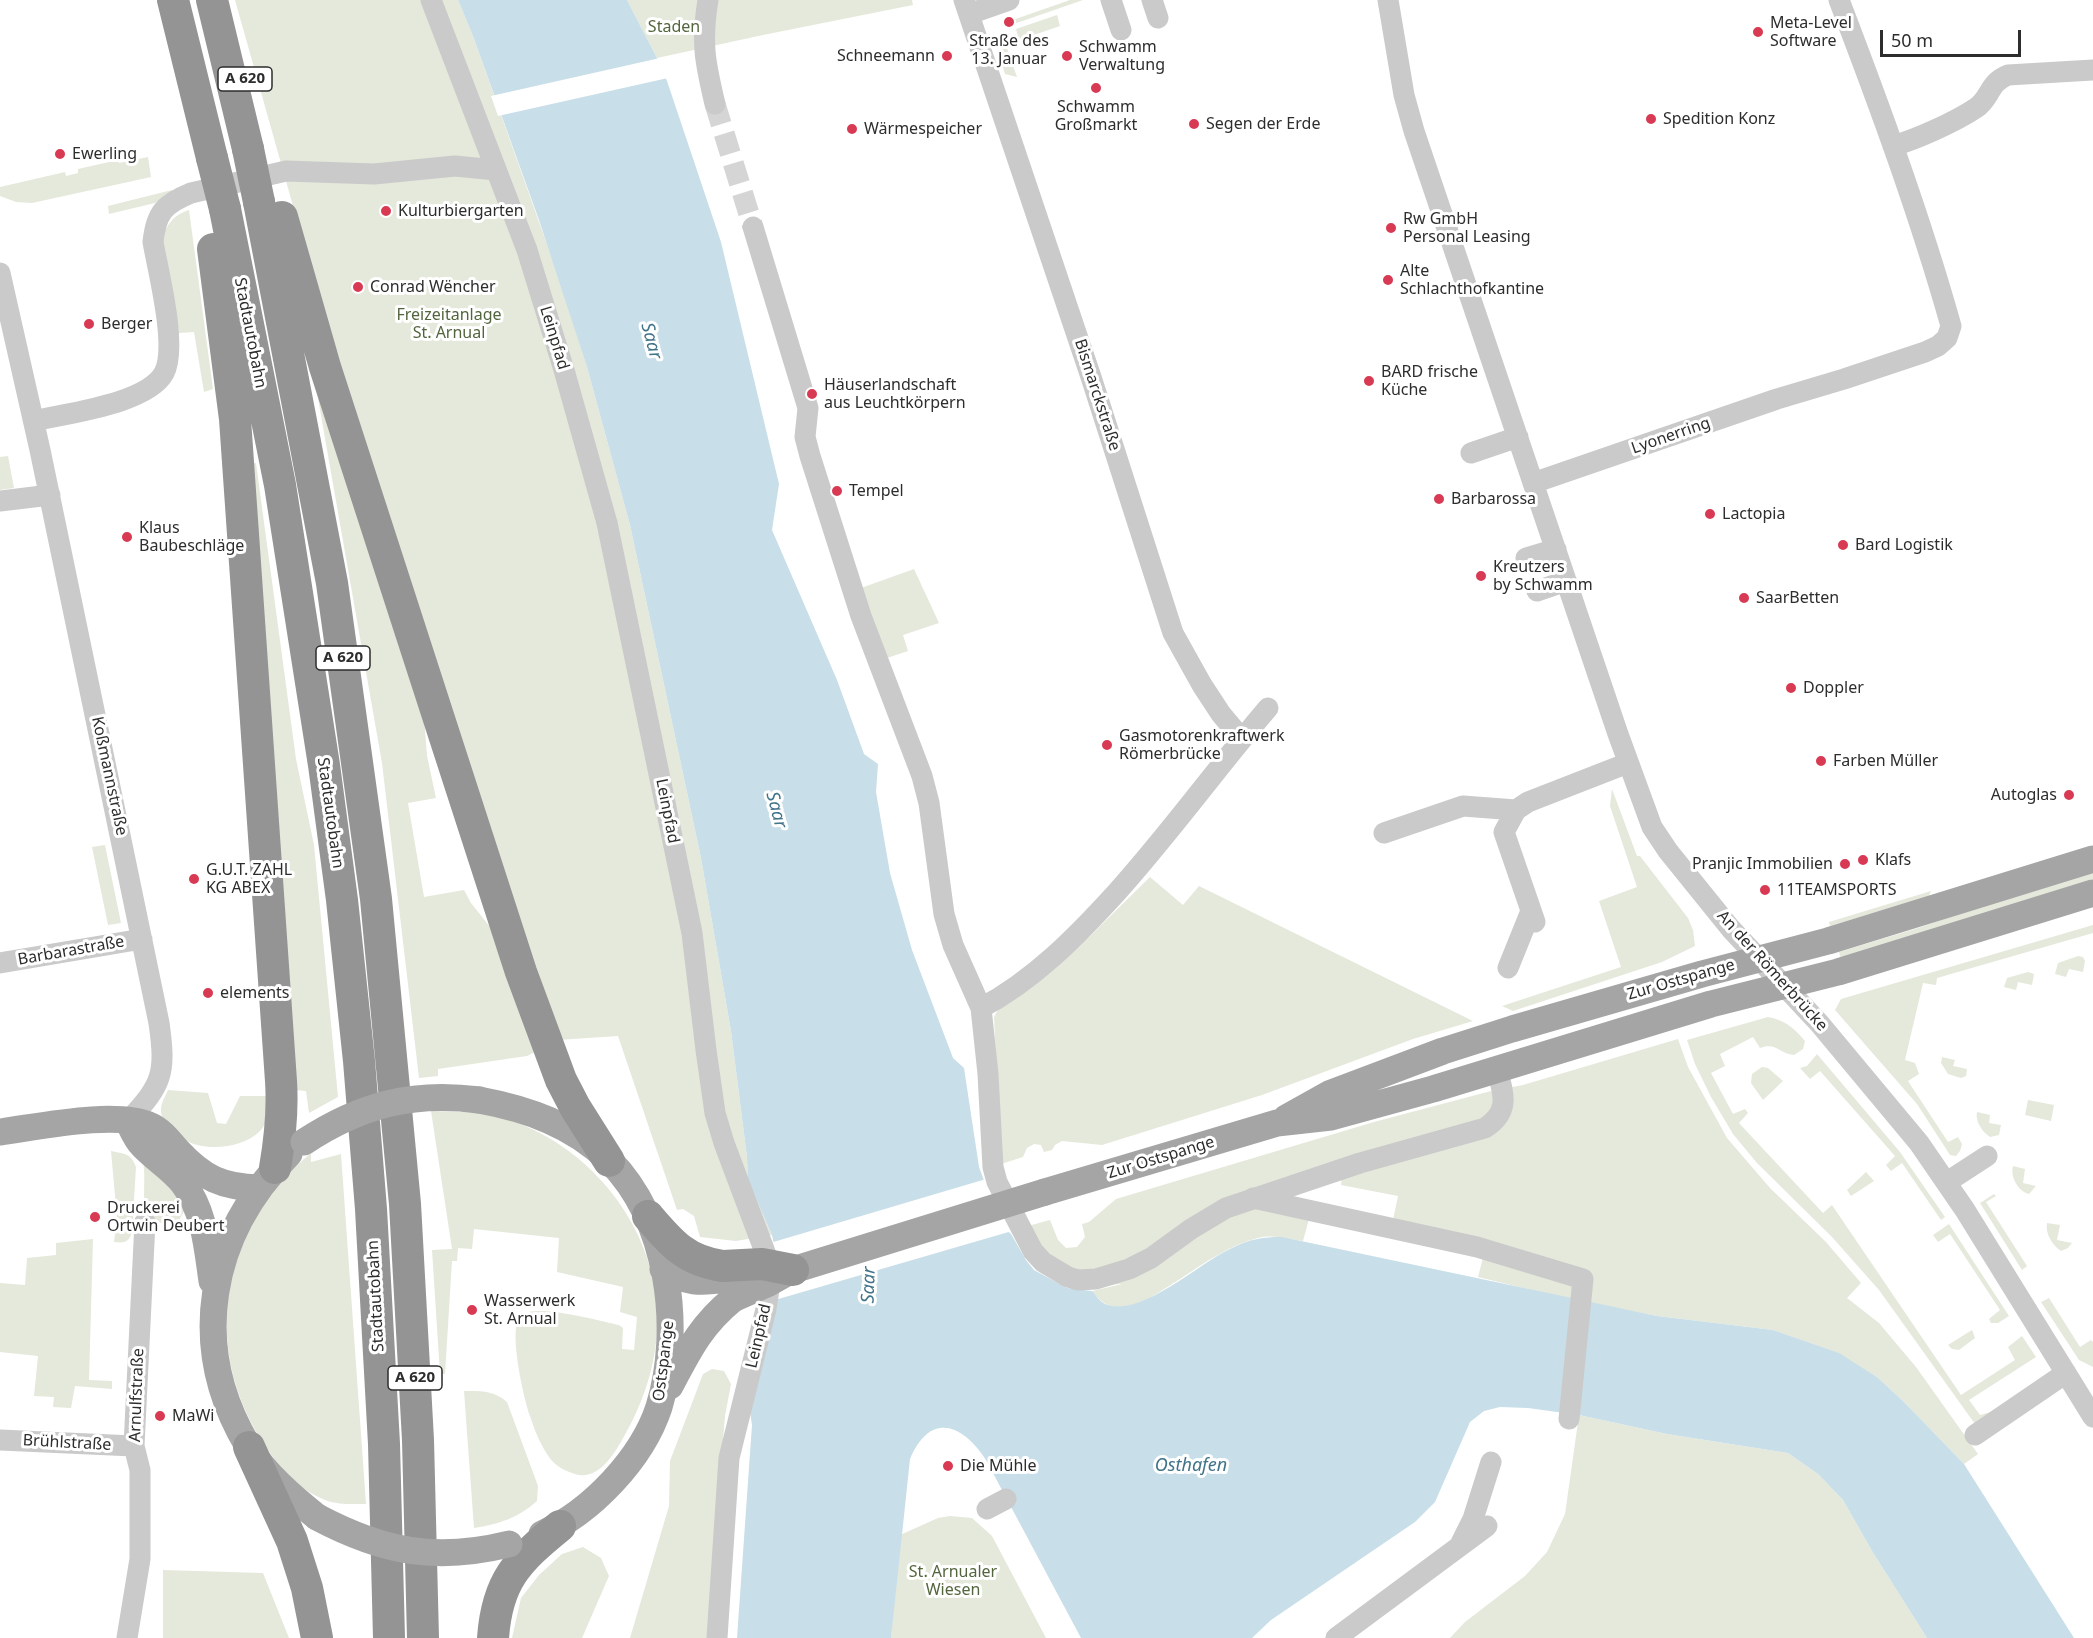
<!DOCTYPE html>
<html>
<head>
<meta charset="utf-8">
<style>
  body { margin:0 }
  #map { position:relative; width:2093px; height:1638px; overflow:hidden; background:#fff; font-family:"Noto Sans",sans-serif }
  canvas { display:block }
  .scale { position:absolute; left:1880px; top:30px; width:141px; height:27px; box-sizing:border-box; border:3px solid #2d2d2d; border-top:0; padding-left:8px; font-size:18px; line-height:21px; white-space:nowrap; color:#2d2d2d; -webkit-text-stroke:4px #fff; paint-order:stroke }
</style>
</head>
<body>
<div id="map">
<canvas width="2093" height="1638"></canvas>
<div class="scale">50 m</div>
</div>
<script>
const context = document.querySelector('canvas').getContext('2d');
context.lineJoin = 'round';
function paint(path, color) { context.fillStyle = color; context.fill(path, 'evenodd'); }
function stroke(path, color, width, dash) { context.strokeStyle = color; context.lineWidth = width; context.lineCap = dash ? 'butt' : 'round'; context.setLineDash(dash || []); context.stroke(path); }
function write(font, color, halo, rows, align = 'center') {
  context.font = font + ' "Noto Sans",sans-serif'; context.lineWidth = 6; context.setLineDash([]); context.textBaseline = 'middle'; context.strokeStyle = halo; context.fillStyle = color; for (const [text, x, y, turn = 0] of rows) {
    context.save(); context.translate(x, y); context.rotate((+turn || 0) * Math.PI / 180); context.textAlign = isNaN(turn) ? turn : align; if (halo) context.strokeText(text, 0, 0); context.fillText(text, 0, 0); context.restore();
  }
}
const green = new Path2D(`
  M235 0H458L473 36 560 281 587 367 630 525 701 858 731 1031 747 1157 748 1179 772 1235 736 1241 700 1237 694 1216 683 1209 677 1210 618 1036 558 1040 335 355Z
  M627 0H912L913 5 763 35 657 58Z
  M1070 0H1083L1008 26 1007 22Z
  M1057 15 1060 26 1019 40 1016 29Z
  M1003 37 1017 77 1005 74 996 46 997 40Z
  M148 157 151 177 32 203 16 202 0 196V187L65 172 66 176 78 173V169L118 160 119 163Z
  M172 190 173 193 155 203 109 214 108 206Z
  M189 210 213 389 204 392 194 332 179 333 162 237C169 222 174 215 189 210Z
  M313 370 423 704 427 756 436 798 408 803 424 897 464 890 471 903 498 937 537 1051 527 1056 438 1069V1076L419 1078 382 763Z
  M8 456 14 488 0 490V457Z
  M256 463 296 759 314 845 338 1097 309 1113 306 1091 294 1090 249 464Z
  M914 569 939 623 903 635 908 651 887 658 861 588Z
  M1612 789 1637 856H1640L1688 918 1693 930 1695 946 1662 962 1513 1011 1502 1006 1621 967 1599 901 1637 887 1610 806Z
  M105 845 121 923 108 925 92 847Z
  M2093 868V884L1841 959 1839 952 1918 928Z
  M1150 877 1183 905 1199 886 1473 1021 1413 1039 1262 1095 1102 1145 1062 1141 1055 1145 1052 1150 1044 1152 1041 1145 1034 1144 1027 1148 1023 1157 1001 1164 994 1017 1000 1006 1089 937Z
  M1931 891 1929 896 1830 926 1829 922Z
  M2093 925V933L1937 978 1936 985 1923 983 1905 1060 1915 1063 1919 1074 1908 1081 1948 1142 1958 1137 1962 1144 1960 1151 1956 1156 1950 1155 1917 1104 1835 1010 1841 999Z
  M2078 956 2083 957 2085 961 2083 972 2069 969 2066 977 2055 974 2058 963Z
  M2028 972 2034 974 2032 985 2018 982 2016 990 2004 987 2007 978Z
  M1768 1017C1785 1020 1794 1028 1805 1041L1803 1049 1794 1055C1779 1054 1777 1042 1760 1048L1753 1037 1720 1054 1725 1066 1711 1073 1733 1114 1745 1109 1748 1113 1739 1123 1823 1213 1832 1205 1961 1395 2015 1360 2008 1347 2022 1336 2036 1357 1969 1400 1980 1415 1991 1412 1975 1424 1879 1290 1832 1237 1757 1163 1733 1134 1711 1097 1695 1064 1687 1040Z
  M1678 1039 1688 1067 1727 1138 1770 1188 1826 1242 1861 1283 1847 1298 1879 1323 1916 1367 1978 1454 1964 1464 1905 1403 1877 1377 1838 1353 1773 1330 1657 1316 1556 1296 1478 1277 1484 1254 1393 1220 1398 1196 1341 1185 1344 1162 1125 1263 1079 1273 1049 1256 1028 1226 1050 1220 1058 1240 1066 1248 1077 1247 1085 1237 1082 1224 1089 1222 1116 1199 1374 1122 1491 1091 1523 1085Z
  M1817 1054 1900 1152 1945 1217 1941 1220 1902 1163 1891 1171 1886 1165 1895 1156 1820 1071 1810 1079 1800 1068 1807 1066Z
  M1942 1057 1955 1060 1953 1066 1967 1069 1966 1076 1961 1078 1948 1074 1941 1063Z
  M1762 1067 1768 1068 1783 1081 1763 1100 1751 1083 1752 1074Z
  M168 1090 208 1093 217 1123 226 1124 240 1096H268C268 1108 269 1122 260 1131 244 1148 208 1151 189 1142 181 1139 176 1134 170 1128 166 1123 162 1119 161 1112 160 1104 165 1097 168 1090Z
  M2028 1100 2054 1105 2051 1121 2025 1115Z
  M431 1111C455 1112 480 1111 503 1118 585 1142 651 1220 657 1306 660 1354 646 1399 622 1440 613 1456 597 1481 575 1474 565 1471 555 1466 549 1457 540 1444 535 1431 530 1416 524 1399 507 1327 521 1315 536 1303 600 1321 619 1325L623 1328 622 1349 634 1350 637 1317 620 1312 623 1287 557 1272 559 1238 474 1229 472 1249 458 1248 457 1261H452L445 1374H440L432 1250 452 1249Z
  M1977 1112 1990 1115 1989 1123 2001 1125 1999 1135 1990 1137C1982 1132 1975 1121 1977 1112Z
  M111 1151C125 1154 131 1153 136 1167L132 1233C128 1243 124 1243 114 1242L117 1218Z
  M311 1153V1162L341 1154 366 1504C353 1504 338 1505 325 1500 304 1492 287 1475 273 1457 230 1401 215 1329 236 1260 249 1219 278 1180 311 1153Z
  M142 1157 187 1206 177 1224 150 1222C139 1203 148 1178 142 1157Z
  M2013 1166 2025 1169 2023 1183 2036 1186 2029 1194C2018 1191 2010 1177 2013 1166Z
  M1866 1172 1874 1181 1851 1196 1847 1190Z
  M1994 1194 1996 1196 1986 1202 2027 1266 2022 1270 1980 1203Z
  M1250 1206 1309 1219 1303 1241C1289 1239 1272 1234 1258 1238 1230 1245 1204 1263 1180 1279 1162 1290 1141 1307 1118 1307 1106 1307 1099 1300 1092 1291L1122 1284 1099 1285Z
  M2047 1223 2060 1225 2057 1240 2072 1243 2068 1248 2061 1251C2052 1245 2045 1233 2047 1223Z
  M1949 1224 2009 1316 1998 1323H1991L1989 1319 2000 1310 1950 1234 1938 1242 1933 1235Z
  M93 1239 89 1380 112 1381V1389L75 1386 71 1408 53 1407 54 1397 34 1396 38 1356 0 1352V1283L25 1285 27 1258 56 1255V1243Z
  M2049 1298 2080 1347 2091 1340 2093 1342V1367L2079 1360 2041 1302Z
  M1972 1330 1975 1338 1959 1350 1952 1349 1948 1345Z
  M712 1369 724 1371 731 1384 725 1416 707 1638H630L669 1506 670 1461 703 1374Z
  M464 1391C481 1391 493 1390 507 1402L538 1486 537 1501C518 1518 499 1524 474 1528Z
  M1579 1415 1667 1434 1788 1453 1818 1474 1843 1500 1872 1551 1927 1638H1450L1465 1622 1525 1576 1547 1552 1565 1514Z
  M950 1516 972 1518 992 1536 1046 1638H891L900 1535 938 1518Z
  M583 1547 601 1558 609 1576 582 1638H512L521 1598 539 1575 562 1554Z
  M163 1570 263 1573 289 1638H163Z`);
const water = new Path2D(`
  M458 0H627L657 58 667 81 721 242 779 484 772 530 837 680 864 754 878 764 876 792 890 873 912 950 953 1058 964 1068 979 1167 994 1208 1005 1229 1011 1234 1026 1260 1034 1270 1067 1288 1092 1291C1096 1295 1099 1301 1105 1304 1140 1319 1200 1262 1232 1248 1250 1239 1262 1237 1282 1237L1657 1316 1773 1330 1839 1353 1877 1377 1905 1403 1964 1464 2074 1638H1927L1872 1551 1843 1500 1818 1474 1788 1453 1667 1434 1579 1415 1528 1408 1500 1407 1484 1411 1470 1422 1435 1502 1415 1522 1271 1620 1252 1638H1081L986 1460C962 1423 930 1412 910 1459L891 1638H737L752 1425 750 1412 778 1263 772 1235 748 1180 747 1157 731 1031 701 858 630 525 587 367 539 220 473 36Z`);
const pier = new Path2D(`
  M660 58 668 78 498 116 491 96Z
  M986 1179 997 1207 1007 1227 1012 1231 775 1300 770 1243Z`);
const minorTunnel = new Path2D(`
  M715 104 753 227`);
const minor = new Path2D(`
  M431 0 527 250 564 370 607 523 692 933 706 1050 715 1113 724 1143 768 1260 769 1289 766 1309 729 1458 717 1638
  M708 0C701 43 705 62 715 104
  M964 0 1091 377 1173 633 1202 685 1221 714 1242 739
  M1111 0 1121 30
  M1152 0 1158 18
  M1388 0 1404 95 1414 131 1618 734 1652 827 1668 851 1731 929 1819 1023 1919 1143 1965 1210 2093 1417
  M969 14 1009 0
  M1893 146C1917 139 1955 122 1976 108 1991 98 1988 83 2008 75L2093 70
  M753 227 808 408 805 437 810 456 861 616 922 776 929 803 944 914 953 945 981 1008 988 1074 993 1167 997 1182 1033 1251 1043 1262 1068 1277 1078 1280 1096 1279 1129 1269 1151 1258 1191 1229 1226 1208 1360 1163 1485 1128C1510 1112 1504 1095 1497 1069
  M0 273 40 450 159 1023C166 1073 163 1084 128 1121
  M34 421C67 413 147 404 164 373 178 347 158 271 153 242 156 213 164 204 191 193L286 171 374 174 455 166 496 170
  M1471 453 1518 437
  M1533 483 1777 399 1844 379 1925 352 1938 346 1947 338 1951 326C1920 216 1880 107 1839 0
  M0 501 50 495
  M1526 558 1556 549
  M1537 591 1566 581
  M1384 833 1463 806 1516 810
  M1535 922 1504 832 1516 810 1528 802 1628 763
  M0 963 142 939
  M1508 968 1531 911
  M981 1008C1034 980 1077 936 1117 892 1170 833 1216 769 1268 708
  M1947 1182 1987 1156
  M1253 1198 1477 1247 1583 1279 1569 1419
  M1975 1435 2066 1373
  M0 1440 134 1446
  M987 1509 1006 1499
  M1461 1543 1473 1519 1491 1462
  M127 1638 140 1559V1470L134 1446 145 1222
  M1336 1638 1487 1526`);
const major = new Path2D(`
  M479 1100C528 1109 573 1125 609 1160 669 1220 683 1328 659 1407 642 1459 591 1512 542 1534
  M1286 1118 1329 1094 1443 1051 1512 1029 1702 974 1828 941 2093 859
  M128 1121C132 1129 136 1139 142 1145 155 1159 171 1168 183 1183 205 1212 207 1247 212 1281
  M0 1132C38 1127 116 1110 151 1126 162 1131 170 1142 178 1151 203 1178 222 1187 259 1188
  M289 1154C208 1235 188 1346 248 1446 265 1474 292 1497 317 1517
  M1045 1192 1277 1123 1331 1117 1433 1089 1711 1004 1838 972 2093 893
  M663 1269C686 1283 700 1283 727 1279
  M670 1386C689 1350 701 1325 733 1299`);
const highway = new Path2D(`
  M173 0 212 158
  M212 0 248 149
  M259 202 332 583 376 899 405 1204 418 1440 423 1638
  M225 209 280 485 324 765 342 900 359 1061 371 1209 384 1444 389 1638
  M282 217 325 367 521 972 561 1080 575 1107 609 1161
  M213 249 235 419 281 1081C283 1111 280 1139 275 1168
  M648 1216C671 1243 686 1261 723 1266
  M249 1447 292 1541 307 1588 317 1638
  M493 1638C497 1581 517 1561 560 1526`);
const majorBridge = new Path2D(`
  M304 1142C360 1105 413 1091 479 1100
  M773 1273 793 1270 1045 1192
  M733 1299 767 1284 792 1270
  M317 1517C383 1552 436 1562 509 1544`);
const highwayBridge = new Path2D(`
  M248 149 259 202
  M212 158 225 209
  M723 1266 762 1264 793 1270`);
const markers = [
  [1009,22,6,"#d83a53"],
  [1758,32,6,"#d83a53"],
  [947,56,6,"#d83a53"],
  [1067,56,6,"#d83a53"],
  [1096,88,6,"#d83a53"],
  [1651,119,6,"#d83a53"],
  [1194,124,6,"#d83a53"],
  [852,129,6,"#d83a53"],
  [60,154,6,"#d83a53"],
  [386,211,6,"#d83a53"],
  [1391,228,6,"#d83a53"],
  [1388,280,6,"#d83a53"],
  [358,287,6,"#d83a53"],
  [89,324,6,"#d83a53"],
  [1369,381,6,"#d83a53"],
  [812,394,6,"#d83a53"],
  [837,491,6,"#d83a53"],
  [1439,499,6,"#d83a53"],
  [1710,514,6,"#d83a53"],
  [127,537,6,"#d83a53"],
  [1843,545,6,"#d83a53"],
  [1481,576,6,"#d83a53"],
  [1744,598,6,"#d83a53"],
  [1791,688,6,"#d83a53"],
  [1107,745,6,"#d83a53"],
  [1821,761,6,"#d83a53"],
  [2069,795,6,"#d83a53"],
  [1863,860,6,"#d83a53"],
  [1845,864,6,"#d83a53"],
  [194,879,6,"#d83a53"],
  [1765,890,6,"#d83a53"],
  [208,993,6,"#d83a53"],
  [95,1217,6,"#d83a53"],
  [472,1310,6,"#d83a53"],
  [160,1416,6,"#d83a53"],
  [948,1466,6,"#d83a53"]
];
const shields = [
  [245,79,54],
  [343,658,54],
  [415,1378,54]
];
const shieldNames = [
  ["A 620",245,79],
  ["A 620",343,658],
  ["A 620",415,1378]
];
const poiNames = [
  ["Meta-Level",1770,23],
  ["Software",1770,41],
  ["Straße des",1009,41,"center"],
  ["13. Januar",1009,59,"center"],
  ["Schwamm",1079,47],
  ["Verwaltung",1079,65],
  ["Schneemann",935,56,"right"],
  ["Schwamm",1096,107,"center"],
  ["Großmarkt",1096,125,"center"],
  ["Spedition Konz",1663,119],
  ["Segen der Erde",1206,124],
  ["Wärmespeicher",864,129],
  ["Ewerling",72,154],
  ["Kulturbiergarten",398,211],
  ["Rw GmbH",1403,219],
  ["Personal Leasing",1403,237],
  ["Alte",1400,271],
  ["Schlachthofkantine",1400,289],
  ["Conrad Wëncher",370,287],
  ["Berger",101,324],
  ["BARD frische",1381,372],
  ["Küche",1381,390],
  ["Häuserlandschaft",824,385],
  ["aus Leuchtkörpern",824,403],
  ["Tempel",849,491],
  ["Barbarossa",1451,499],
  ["Lactopia",1722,514],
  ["Klaus",139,528],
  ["Baubeschläge",139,546],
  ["Bard Logistik",1855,545],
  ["Kreutzers",1493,567],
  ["by Schwamm",1493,585],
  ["SaarBetten",1756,598],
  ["Doppler",1803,688],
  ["Gasmotorenkraftwerk",1119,736],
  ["Römerbrücke",1119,754],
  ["Farben Müller",1833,761],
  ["Autoglas",2057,795,"right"],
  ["Klafs",1875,860],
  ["Pranjic Immobilien",1833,864,"right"],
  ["G.U.T. ZAHL",206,870],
  ["KG ABEX",206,888],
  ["11TEAMSPORTS",1777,890],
  ["elements",220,993],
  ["Druckerei",107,1208],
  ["Ortwin Deubert",107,1226],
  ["Wasserwerk",484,1301],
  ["St. Arnual",484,1319],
  ["MaWi",172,1416],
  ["Die Mühle",960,1466]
];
const parkNames = [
  ["Staden",674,27],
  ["Freizeitanlage",449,315],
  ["St. Arnual",449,333],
  ["St. Arnualer",953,1572],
  ["Wiesen",953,1590]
];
const streetNames = [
  ["Stadtautobahn",250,333,79],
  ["Leinpfad",554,338,73],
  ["Bismarckstraße",1097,395,72],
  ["Lyonerring",1671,436,-19],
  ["Koßmannstraße",109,776,78],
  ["Leinpfad",667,811,79],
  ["Stadtautobahn",330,813,82],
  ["Barbarastraße",71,951,-10],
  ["An der Römerbrücke",1772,971,48],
  ["Zur Ostspange",1681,980,-16],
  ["Zur Ostspange",1161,1158,-17],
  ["Stadtautobahn",376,1296,-93],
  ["Leinpfad",759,1336,-77],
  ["Ostspange",664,1361,-83],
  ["Arnulfstraße",137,1395,-88],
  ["Brühlstraße",67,1443,3]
];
const waterNames = [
  ["Saar",651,341,75],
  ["Saar",776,810,75],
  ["Saar",869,1285,-88],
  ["Osthafen",1191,1466]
];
paint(green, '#e4e9db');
paint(water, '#c8dee8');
paint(pier, '#fff');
stroke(minorTunnel, '#d5d5d5', 21, [21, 10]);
stroke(minor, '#cacaca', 21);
stroke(major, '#a5a5a5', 27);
stroke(highway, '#949494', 32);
stroke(majorBridge, '#a5a5a5', 27);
stroke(highwayBridge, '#949494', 32);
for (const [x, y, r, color] of markers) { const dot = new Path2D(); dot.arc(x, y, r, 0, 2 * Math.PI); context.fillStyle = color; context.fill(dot); stroke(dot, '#fff', 2); }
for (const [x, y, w] of shields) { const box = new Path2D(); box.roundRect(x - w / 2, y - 12, w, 24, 4.5); context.fillStyle = '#fff'; context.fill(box); stroke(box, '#2d2d2d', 1.5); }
write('bold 15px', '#2d2d2d', null, shieldNames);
write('16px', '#2d2d2d', '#fff', poiNames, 'left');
write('16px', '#53653d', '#fff', parkNames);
write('16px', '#2d2d2d', '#fff', streetNames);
write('italic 18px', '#417389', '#fff', waterNames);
</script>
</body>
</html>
